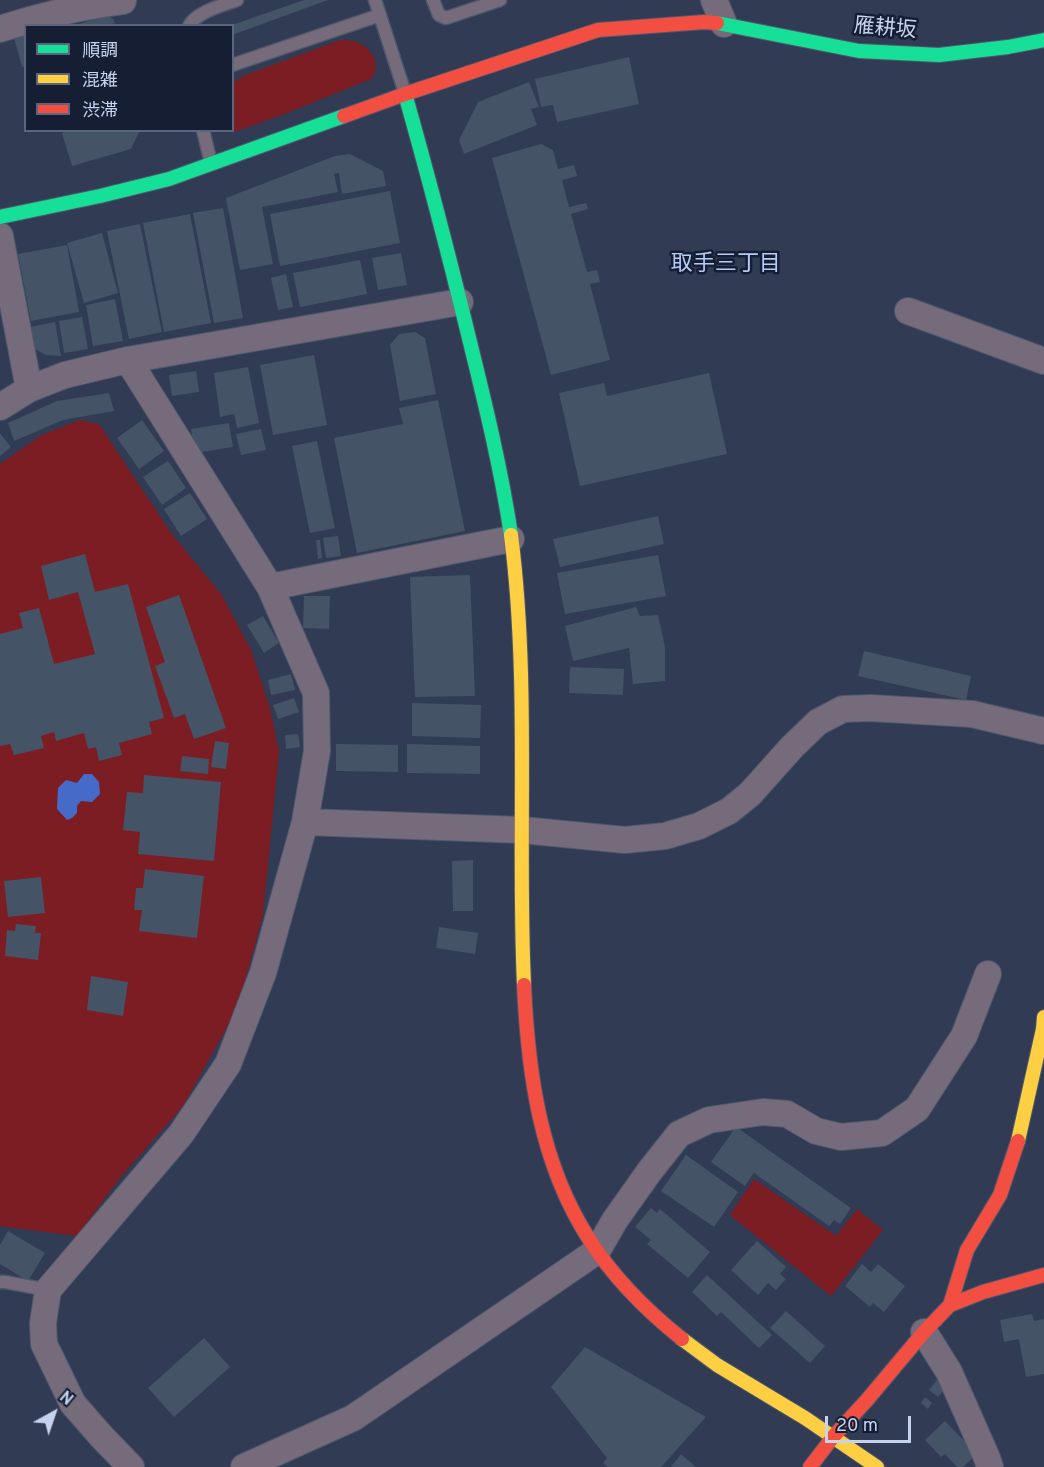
<!DOCTYPE html>
<html>
<head>
<meta charset="utf-8">
<style>
  body { margin:0 }
  #map { position:relative; width:1044px; height:1467px; overflow:hidden; background:#313b54; font-family:Overpass,"Noto Sans JP",sans-serif }
  canvas { display:block }
  .legend { position:absolute; left:24px; top:24px; width:210px; height:108px; box-sizing:border-box; background:#151e33; border:2px solid #5b667e; margin:0; padding:8px 10px; list-style:none; font-size:18px; color:#c5d3ef }
  .legend li { display:flex; align-items:center; gap:12px; height:30px }
  .legend b { width:30px; border:2px solid #5b667e }
  .north { position:absolute; left:24px; top:1383px; width:60px; height:60px; -webkit-text-stroke:4px #151e33; paint-order:stroke; rotate:40deg; font-size:16px; font-weight:700; line-height:24px; text-align:center; color:#c5d3ef }
  .north::after { content:''; display:block; margin:auto; width:21px; height:27px; background:#c5d3ef; clip-path:polygon(50% 0,100% 100%,50% 72%,0 100%) }
  .scale { position:absolute; left:825px; top:1416px; width:86px; height:27px; box-sizing:border-box; border:3px solid #c5d3ef; border-top:0; padding-left:8px; font-size:18px; line-height:21px; white-space:nowrap; color:#c5d3ef; -webkit-text-stroke:4px #151e33; paint-order:stroke }
</style>
</head>
<body>
<div id="map">
<canvas width="1044" height="1467"></canvas>
<ul class="legend">
<li><b style="height:8px;background:#16e098"></b>順調</li>
<li><b style="height:8px;background:#ffcf43"></b>混雑</li>
<li><b style="height:8px;background:#f24e42"></b>渋滞</li>
</ul>
<div class="north">N</div>
<div class="scale">20 m</div>
</div>
<script>
const context = document.querySelector('canvas').getContext('2d');
context.lineJoin = 'round';
function paint(path, color) { context.fillStyle = color; context.fill(path, 'evenodd'); }
function stroke(path, color, width, dash) { context.strokeStyle = color; context.lineWidth = width; context.lineCap = dash ? 'butt' : 'round'; context.setLineDash(dash || []); context.stroke(path); }
function write(font, color, halo, rows, align = 'center') {
  context.font = font + ' Overpass,"Noto Sans JP",sans-serif'; context.lineWidth = 5; context.setLineDash([]); context.textBaseline = 'middle'; context.strokeStyle = halo; context.fillStyle = color; for (const [text, x, y, turn = 0] of rows) {
    context.save(); context.translate(x, y); context.rotate((+turn || 0) * Math.PI / 180); context.textAlign = isNaN(turn) ? turn : align; if (halo) context.strokeText(text, 0, 0); context.fillText(text, 0, 0); context.restore();
  }
}
const green = new Path2D(`
  M340 40C346 40 353 40 359 43 373 50 382 66 371 79L282 115 234 132 231 131 232 130 233 83 243 76Z
  M79 420 99 424 171 533 221 594 251 650 270 708 279 752 263 915 238 1007 183 1106 119 1179 77 1236 0 1226V464L40 436Z
  M754 1179 836 1236 857 1209 883 1230 831 1296 730 1215Z`);
const water = new Path2D(`
  M84 774H92L99 782 100 794 92 802 81 801 77 806V813L72 818 67 820 57 809 58 788 66 780 77 783Z`);
const building = new Path2D(`
  M304 0H328L232 35V25Z
  M107 15 113 19 115 23 106 26H73Z
  M26 35V66L22 67 14 38Z
  M629 57 639 104 557 122 553 105 541 107 535 79Z
  M529 82 539 107 531 109 537 125 464 154 459 140 478 102Z
  M69 130H140L131 149 72 166 62 133Z
  M541 144 553 150 558 169 574 165 577 176 562 180 569 207 586 203 588 209 571 214 587 272 597 270 600 282 590 284 610 360 551 375 492 158Z
  M350 154 383 171 386 186 342 194 339 173 334 174 338 192 262 207 273 264 240 270 226 198 335 156Z
  M390 191 400 243 280 266 270 214Z
  M223 208 243 318 214 323 193 213Z
  M190 214 211 323 164 332 143 223Z
  M140 224 162 332 129 339 107 231Z
  M102 233 118 293 84 303 67 243Z
  M67 245 79 312 31 321 18 254Z
  M401 253 407 285 378 290 372 258Z
  M360 260 367 294 300 307 293 273Z
  M286 274 293 307 278 310 271 278Z
  M115 299 123 341 93 346 86 305Z
  M82 317 88 349 64 353 59 321Z
  M55 322 61 356 46 355 35 349 30 327Z
  M415 332 425 338 436 394 400 401 390 345 399 334Z
  M314 355 327 425 273 435 260 365Z
  M248 367 259 423 237 428 234 414 220 417 214 373Z
  M196 371 199 392 172 396 169 375Z
  M709 373 727 454 580 486 559 393 604 383 607 396Z
  M109 393 114 411 63 420 14 441 8 423 57 401Z
  M438 400 465 531 357 553 334 438 403 424 399 408Z
  M142 420 164 451 139 469 117 438Z
  M229 423 233 447 195 453 191 429Z
  M261 429 266 450 241 455 236 434Z
  M0 433 11 447 0 456Z
  M317 441 335 528 310 533 292 446Z
  M168 461 186 488 162 505 143 477Z
  M190 493 207 519 181 536 164 509Z
  M658 516 664 544 560 567 553 539Z
  M338 536 341 556 326 558 323 538Z
  M316 540H320L322 558 318 559Z
  M85 554 95 592 128 584 164 718 149 722 152 734 119 743 122 755 99 761 96 747 88 749 84 733 56 741 54 732 41 736 44 748 14 755 10 744 0 746V634L23 628 19 613 39 608 54 664 95 654 78 592 49 600 41 566Z
  M658 555 666 596 565 614 557 573Z
  M470 575 475 696 415 697 410 577Z
  M179 595 226 728 194 739 185 714 174 718 155 666 165 662 146 607Z
  M304 596H330L329 629 303 628Z
  M636 607 640 616 658 615 665 647V681L633 684 629 648 573 661 565 626Z
  M263 616 279 643 264 653 247 625Z
  M864 651 971 676 966 700 858 676Z
  M570 667 624 669 623 695 569 693Z
  M291 674 295 690 271 695 268 680Z
  M294 698 299 712 278 719 273 705Z
  M412 703 481 705 480 738 412 736Z
  M298 734 300 747 286 749 285 735Z
  M215 741 229 743 226 769 211 767Z
  M336 744 398 745V772L336 771Z
  M407 744 480 746V774L407 773Z
  M182 756 209 759 208 774 180 771Z
  M144 775 221 782 214 861 138 854 140 832 123 830 127 792 143 793Z
  M473 860V911H453L452 861Z
  M145 869 204 876 197 938 139 931 142 910H134L136 888H143Z
  M41 877 45 913 8 917 4 881Z
  M16 924 36 926 35 933H41L38 960 5 956 7 930 15 931Z
  M439 927 478 933 475 954 436 948Z
  M91 976 128 982 123 1016 87 1010Z
  M736 1127 851 1208 840 1224 834 1220 829 1226 754 1173 745 1186 711 1162Z
  M686 1155 738 1192 714 1227 661 1191Z
  M651 1208 657 1213 660 1209 710 1252 688 1278 647 1244 651 1240 635 1227Z
  M8 1231 45 1253 28 1281 0 1264V1245Z
  M757 1241 786 1267 780 1274 786 1279 776 1290 768 1283 758 1295 731 1270Z
  M862 1264 871 1272 878 1264 905 1286 884 1312 873 1303 870 1307 845 1286Z
  M707 1275 772 1335 759 1348 721 1312 717 1316 692 1292Z
  M786 1311 825 1346 810 1363 770 1328Z
  M1032 1314 1034 1321 1044 1319V1374L1026 1377 1019 1339 1004 1342 1000 1320Z
  M204 1338 230 1367 174 1417 148 1388Z
  M585 1347 706 1417 661 1467H608L603 1463 607 1458 551 1387Z
  M937 1380 946 1388 938 1397 929 1390Z
  M925 1397 932 1403 928 1409 921 1403Z
  M945 1421 977 1454 963 1467H957L945 1454 941 1457 925 1440Z
  M681 1454 696 1467H671Z`);
const lane = new Path2D(`
  M375 0 405 93
  M433 0 439 15 446 18 500 0
  M189 26C196 12 223 5 237 0
  M232 65 380 15
  M203 130 211 163
  M0 1282H5L48 1290`);
const street = new Path2D(`
  M714 0 724 24
  M0 29C40 16 82 6 123 1
  M0 236 29 389
  M908 311 1044 361
  M128 360 270 587 316 693 317 751 305 822 263 973 228 1064 181 1134 48 1290 43 1323 44 1344 73 1404 102 1437 131 1467
  M0 407 29 389 65 375 128 360 460 302
  M270 587 511 539
  M305 822 522 830 625 840 665 836 699 826 729 811 750 794 792 747 818 722 843 709 870 708 972 714 1044 731
  M924 1332 949 1372 987 1458 990 1467
  M244 1467 353 1418 597 1251 615 1220 649 1172 679 1134 709 1120 763 1112 787 1114 816 1131 841 1137 882 1133 917 1109 964 1036 988 974`);
const fast = new Path2D(`
  M717 23 859 51 939 55 1008 47 1044 40
  M405 94C428 175 449 256 469 338 485 403 501 468 511 535
  M0 217 100 196 169 179 344 116`);
const slow = new Path2D(`
  M511 535C530 684 517 835 524 985
  M1018 1141 1043 1029 1044 1017
  M682 1339 717 1365 805 1418 877 1467`);
const jam = new Path2D(`
  M344 116 405 94 598 30 704 22 717 23
  M524 985C528 1073 540 1163 589 1239 613 1277 647 1311 682 1339
  M950 1305 983 1292 1044 1275
  M810 1467 833 1437 867 1400 924 1332 950 1305 967 1250 1000 1195 1018 1141`);
const streetNames = [
  ["雁耕坂",885,30,5]
];
const neighbourhoodNames = [
  ["取手三丁目",726,266]
];
paint(green, '#7b1d23');
paint(water, '#456ac8');
paint(building, '#455367');
stroke(lane, '#4e586d', 15);
stroke(street, '#4e586d', 28);
stroke(fast, '#4e586d', 16);
stroke(slow, '#4e586d', 16);
stroke(jam, '#4e586d', 16);
stroke(lane, '#756b7b', 12);
stroke(street, '#756b7b', 26);
stroke(fast, '#16e098', 14);
stroke(slow, '#ffcf43', 14);
stroke(jam, '#f24e42', 14);
write('21px', '#c5d3ef', '#151e33', streetNames);
write('22px', '#b5caf7', '#151e33', neighbourhoodNames);
</script>
</body>
</html>
